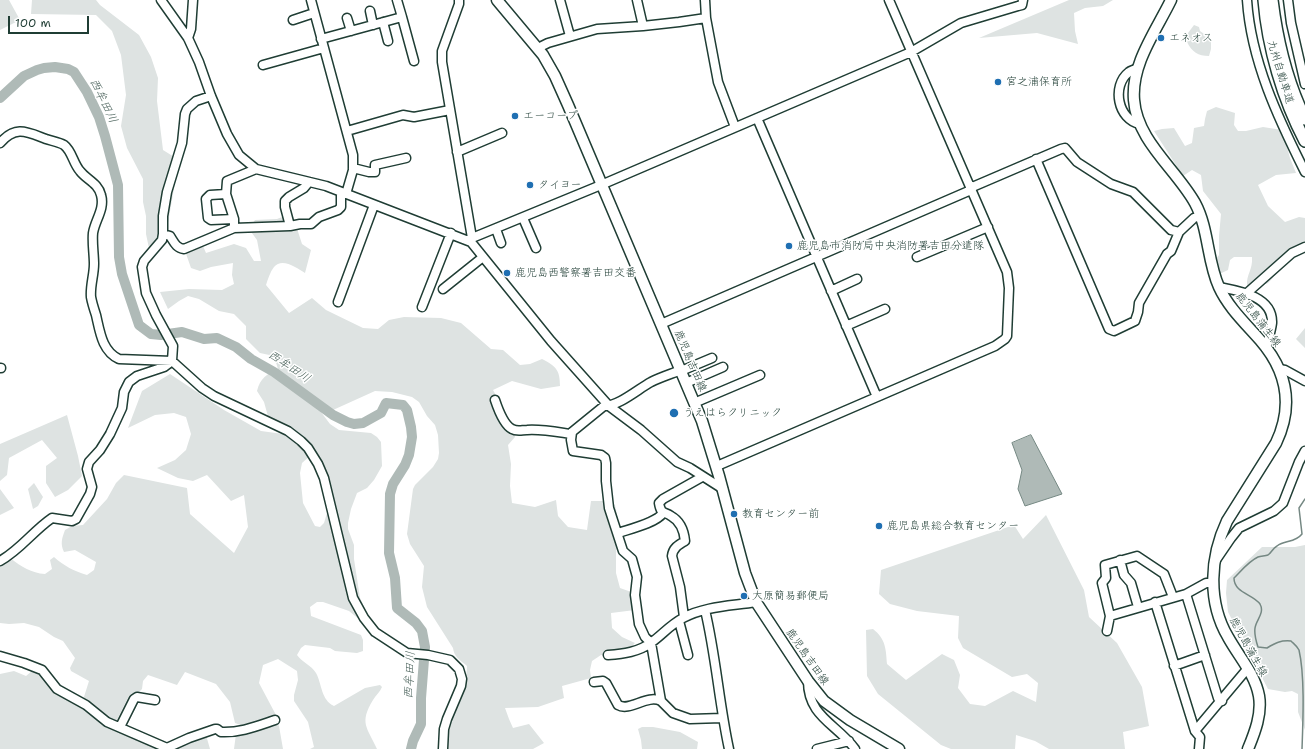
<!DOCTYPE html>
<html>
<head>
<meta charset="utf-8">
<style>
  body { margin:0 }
  #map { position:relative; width:1305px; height:749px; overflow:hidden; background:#fff; font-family:"Shantell Sans",sans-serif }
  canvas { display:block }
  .scale { position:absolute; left:8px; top:16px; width:81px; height:18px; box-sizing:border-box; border:2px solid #1f3d34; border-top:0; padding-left:5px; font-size:12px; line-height:14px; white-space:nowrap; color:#1f3d34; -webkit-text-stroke:3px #fff; paint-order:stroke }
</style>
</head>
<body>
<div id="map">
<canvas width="1305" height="749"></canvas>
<div class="scale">100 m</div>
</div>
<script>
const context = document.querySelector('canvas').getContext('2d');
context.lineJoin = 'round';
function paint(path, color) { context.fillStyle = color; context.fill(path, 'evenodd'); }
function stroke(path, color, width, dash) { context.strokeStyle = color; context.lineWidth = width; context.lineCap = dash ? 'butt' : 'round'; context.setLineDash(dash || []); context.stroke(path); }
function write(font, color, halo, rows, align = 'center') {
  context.font = font + ' "Shantell Sans","Klee One",sans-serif'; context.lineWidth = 3; context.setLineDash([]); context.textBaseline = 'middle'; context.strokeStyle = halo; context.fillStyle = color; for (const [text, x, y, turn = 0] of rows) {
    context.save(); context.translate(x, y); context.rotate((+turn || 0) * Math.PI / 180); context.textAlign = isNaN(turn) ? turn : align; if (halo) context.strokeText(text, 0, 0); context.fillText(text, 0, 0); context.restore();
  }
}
const green = new Path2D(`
  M0 0H9L20 20 0 30Z
  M32 0H96L100 5 139 35 151 57 158 78 157 101 163 150 179 160 166 234 150 253 146 234V216L143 202V179L127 148 121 126 126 95 121 55 112 31 96 15 31 14Z
  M1069 0H1113L1103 6 1085 8 1074 13 1075 31 1078 44 1037 33 979 38Z
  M1194 25 1199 27 1200 31 1211 39V49L1209 56C1198 56 1192 52 1187 42L1188 33Z
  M1216 107 1235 113 1234 125 1238 131H1246L1263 127 1282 130 1290 158 1296 173 1276 175 1258 185 1268 206 1285 222 1299 217 1305 218V246L1283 267 1268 283 1256 288 1247 286C1246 274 1253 270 1252 257H1234L1230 260 1228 270 1213 277 1210 267 1219 255V236L1221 214 1203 191 1201 175 1192 170 1183 176 1154 131 1162 129 1174 128 1185 146 1192 143 1194 128 1204 126 1205 119 1207 111Z
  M292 213 302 244 311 250 305 273C297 268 282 257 274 267 270 272 268 279 266 285L289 313 312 298 326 310 363 328 378 329 389 320 404 317 441 318 461 323 491 349 503 350 520 365 530 364 542 359C556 366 560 370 560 386L541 389 512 381 493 390 511 423 515 437 508 445 511 464 510 486 512 503 535 507 556 500 558 516 568 527 587 530 591 501H609L615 505 620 529 616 552V573L620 588 634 593 635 610 611 613 612 628 622 637 635 643 626 652 601 655 592 661 590 670 591 678 562 686 564 698 538 707 505 708 509 719 513 728 529 724 544 743 533 749H446C446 742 445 734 447 727 453 706 467 688 467 666 460 660 454 657 453 648L427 607 422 587 424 566 410 544 407 534 413 489 415 485 433 467 438 459 439 453 438 435 435 425 427 416 419 402 412 397 392 392 375 391 333 410 321 412 330 424 339 430 371 433 377 437 381 442 382 466 374 480 367 488 357 493 351 509 348 523V529L354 545V559L360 598 372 623 368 619 356 597 319 460 269 420 264 402 257 391C260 378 267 374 278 369L274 356 260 353 246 339V326L234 314 219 311 199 299 188 296 179 301 168 309 160 292 189 289 222 290 234 284 232 275 233 263 211 267 200 271 191 268 184 248 203 246 206 253 234 244 246 248 254 261H261L257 240 249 229 255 220 277 219Z
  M1305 328V348L1296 339Z
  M170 374 224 410 261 431 290 435 311 455 302 463 300 473 303 503 315 526 320 527 324 523 327 513 330 514 348 588 366 625 349 611 323 602H317L310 607 311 616 361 635 363 640V651L357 653 335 651 330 648 305 645 301 648 297 655C302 662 311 665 316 673 322 684 321 700 334 706L365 688 380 685 382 687C380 692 376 695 373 700 359 723 367 727 377 749H310L314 747 308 722 294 701V695L298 680 297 671 278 659 263 665 259 683 276 715 273 717 246 727 235 723 230 702 216 684 185 672 177 685 148 675 143 681 142 689 134 697 120 724 108 720 83 700 89 681 71 671 70 668 75 658 63 641 54 637 39 627 24 623 9 624 0 623V563L10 558C22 567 31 573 45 574L52 569 50 560 54 557C64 566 74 571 87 575L94 570 96 562 75 550 64 552C60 544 62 538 65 530L72 526 83 525 107 499 116 483 124 475 187 488 190 514 234 553 248 527 244 495 231 501 207 475 193 481 178 478 157 468 175 460 186 450 191 434 186 417 174 413 155 415 128 428 142 391Z
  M67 415 78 456 82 476 68 490 55 497 46 483V466L57 458 42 440 9 458 7 475 0 481V444Z
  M34 483 43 497 38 506 33 509 28 489Z
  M0 489 14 508 0 515Z
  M1046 515 1084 590 1089 617 1117 643 1142 687 1149 726 1123 732 1125 749H1049L1035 741 1016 735 1015 749H951L941 745 878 694 867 676 866 630 873 629C886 639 886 650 887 664L906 680 942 654 954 660 960 675 958 688 970 704 985 706 1013 691 1036 702 1038 683 1027 674 1012 677 963 648 958 638 959 616 917 611 890 604 879 594 881 570 1014 525 1023 539Z
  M1305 545V730L1298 712V694L1292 691 1285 692 1268 689 1228 612 1226 593 1227 580 1262 547H1295Z
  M36 670 42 672 57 692 161 749H0V674L14 671 26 676 32 671Z
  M276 722 279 726 283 749H234L236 734Z
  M642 727H653L680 732 698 742 697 749H642L641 740 638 729Z
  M206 735 210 749H170Z`);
const water = new Path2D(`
  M1031 435 1062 494 1025 506 1018 489 1022 470 1012 443Z`);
const stream = new Path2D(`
  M1302 749C1303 721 1305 676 1299 650 1297 646 1294 644 1291 641 1281 640 1275 643 1267 648L1258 647C1256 641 1254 635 1255 628 1256 620 1265 613 1260 604 1253 594 1234 593 1234 578 1241 571 1249 561 1258 557 1261 556 1265 556 1268 555 1271 553 1273 548 1277 546 1285 540 1295 543 1302 534L1299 508 1305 499`);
const river = new Path2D(`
  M0 98 24 76 37 70 44 68 55 67 68 69 74 72 87 92 99 117 105 136 118 185 119 257 122 274 139 325 151 334 161 335 182 332 204 339 217 338 236 347 251 359 274 372 333 415 347 422 354 424 363 423 381 413 386 403 403 405 407 410 411 427 412 437 409 455 405 465 393 484 390 494 389 553 395 578 397 608 416 623 422 631 425 647 421 698V724L413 741 411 749`);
const minor = new Path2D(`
  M161 0 188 38 199 62 211 96 227 134 239 155 256 169 326 186 471 242 551 341 609 406 641 430 677 462 690 468 723 489
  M311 0 353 155V170L346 194
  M459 0V4L442 51V62L472 238 471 242
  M560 0 570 36
  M637 0 643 26
  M705 0 706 18 718 82 735 127
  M1247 0C1251 61 1278 118 1305 172
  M1288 0 1291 23 1305 84
  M370 11 373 25
  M402 17 414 61
  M347 18 351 31
  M293 20 314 13
  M383 22 388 41
  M188 38 191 29 193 0
  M321 39 402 17 397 0
  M538 48 548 43 597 29 643 26 679 22 706 18
  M263 65 324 48
  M1137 68C1135 70 1131 70 1129 72 1111 86 1118 120 1140 124
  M757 118 877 397
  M347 131 403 115 414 117 450 110
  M0 143C16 125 27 132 46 139 52 141 59 142 64 145 72 151 73 163 80 171 87 180 98 183 101 195 105 209 95 220 93 233 92 243 94 254 94 264 94 275 90 286 91 297 92 303 94 309 96 315 100 332 102 351 119 359L172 361 202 388 214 396 288 431 301 441 308 448 318 464 324 478 353 598 364 618 375 632 407 653 428 655 450 660 459 669 462 679 461 686 447 719 444 729 443 749
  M457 152 502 133
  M1036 159 1109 329 1114 331 1135 321 1138 312 1139 303 1167 254 1171 251 1179 232
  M353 168 369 172H375V165L406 158
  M970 188 1061 149 1065 148 1077 162 1111 184 1133 192 1171 230 1179 232 1194 218 1200 216
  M226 194 210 195 206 199 208 218 211 220 234 219
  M523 218 536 248
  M290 226 300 224H311L319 217 338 210 341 207V192
  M234 228V219L226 194 227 181 256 169
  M496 229 501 243
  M163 234V216L167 192 182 143 185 114 187 109 196 101 211 96
  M472 238 601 185 911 52 961 23 1018 6 1022 5 1023 0
  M917 257 988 227
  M1219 287C1239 291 1273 296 1272 323 1271 331 1268 340 1266 348
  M443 289 483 257
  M831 291 857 279
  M1247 293 1292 253 1305 247
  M338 302 374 205
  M422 307 451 233
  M661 324 971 190
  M846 326 885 309
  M0 368H1
  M1279 369 1285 370 1305 381
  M681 370C671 374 661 377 651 382 638 389 619 406 604 406L572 432 571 440 573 451 601 455 605 458 606 463V481L609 508 623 551 632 559 637 577 635 595 639 624 645 637 651 643 661 701 673 713 690 719 722 718
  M681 371 712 358
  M686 383 723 367
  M495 400C498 409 504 425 512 429 517 432 522 430 527 430 542 429 557 432 571 434
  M694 403 760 375
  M717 466 995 346 1005 339 1007 336 1009 288 1007 272 889 0
  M618 533C630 529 656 523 663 513
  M1120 560 1124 575 1131 583 1138 607
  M1216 560 1231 538 1239 528 1274 511 1283 503 1299 462 1305 451
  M0 561C20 550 33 531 52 518L72 521 76 519 90 494 92 487 87 469 89 462 100 450 110 434 122 408 124 392 129 382 137 376 164 367 172 361 173 346 156 315 146 293 142 267 144 261 162 240 163 234 170 236C174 242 176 248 184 249L234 228 290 226 285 207V201L289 197 304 188 309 182
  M1186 594 1218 698 1222 701
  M1155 602 1195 731 1200 737 1199 749
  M705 610C716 656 719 703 729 749
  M1110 616 1102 583 1106 578 1105 565 1137 556 1164 574 1173 597
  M684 617 680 587 672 556C673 548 678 545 685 541 684 531 680 521 671 516 664 511 661 515 659 503L663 499 702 477
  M679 621 688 655
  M1107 631 1110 616 1186 594 1206 583H1213
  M608 655C623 654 639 652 652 642 663 634 670 625 683 618 705 606 732 606 756 602
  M0 656 24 663 42 670 57 689 86 705 107 722 167 748 189 738 215 729H217L221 732C240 733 257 726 275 720
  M1174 666 1205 655
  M808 681C808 717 837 724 855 749
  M594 682 603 681 606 683 618 705C630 712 647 694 661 701
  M120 727 134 699 137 697 155 700
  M1195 731 1248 668
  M817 749 849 741`);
const major = new Path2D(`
  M497 0 543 55 555 76 568 105 702 421 719 476 745 573 756 602 808 681 824 701 850 720 899 749
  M1171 0C1156 31 1131 64 1134 100 1137 141 1176 169 1195 203 1209 229 1207 261 1219 287 1228 307 1245 323 1260 340 1287 371 1294 405 1276 443L1227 521C1210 557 1207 601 1228 637 1239 657 1255 674 1259 696 1262 714 1255 732 1248 749`);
const highway = new Path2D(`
  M1264 0C1268 48 1283 99 1305 141
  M1272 0C1277 41 1287 82 1305 119`);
const markers = [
  [1161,38,4,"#1f6fb2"],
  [998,82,4,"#1f6fb2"],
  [515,116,4,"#1f6fb2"],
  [530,185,4,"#1f6fb2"],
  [789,246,4,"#1f6fb2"],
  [507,273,4,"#1f6fb2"],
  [674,413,5,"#1f6fb2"],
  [734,514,4,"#1f6fb2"],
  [879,526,4,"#1f6fb2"],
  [744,596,4,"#1f6fb2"]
];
const poiNames = [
  ["エネオス",1169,38],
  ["宮之浦保育所",1006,82],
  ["エーコープ",523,116],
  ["タイヨー",538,185],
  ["鹿児島市消防局中央消防署吉田分遣隊",797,246],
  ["鹿児島西警察署吉田交番",515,273],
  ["うえはらクリニック",683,413],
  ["教育センター前",742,514],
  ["鹿児島県総合教育センター",887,526],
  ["大原簡易郵便局",752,596]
];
const streetNames = [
  ["九州自動車道",1280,72,73],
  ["鹿児島蒲生線",1258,320,52],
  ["鹿児島吉田線",690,361,67],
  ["鹿児島蒲生線",1248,647,61],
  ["鹿児島吉田線",807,657,55]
];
const waterNames = [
  ["西牟田川",103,101,64],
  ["西牟田川",289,367,34],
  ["西牟田川",410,675,-87]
];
paint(green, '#dee3e2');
paint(water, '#afbab7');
stroke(water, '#758883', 1);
stroke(stream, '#758883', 1.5);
stroke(river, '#afbab7', 10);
stroke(minor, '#1f3d34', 11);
stroke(major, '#1f3d34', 13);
stroke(highway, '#1f3d34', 14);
stroke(minor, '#fff', 8);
stroke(major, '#fff', 10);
stroke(highway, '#fff', 11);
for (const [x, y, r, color] of markers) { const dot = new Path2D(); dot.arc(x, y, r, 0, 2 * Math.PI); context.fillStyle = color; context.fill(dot); stroke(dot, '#fff', 1.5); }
write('11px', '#1f3d34', '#fff', poiNames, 'left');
write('11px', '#1f3d34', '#fff', streetNames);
write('italic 12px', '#4a625b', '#fff', waterNames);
</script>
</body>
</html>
